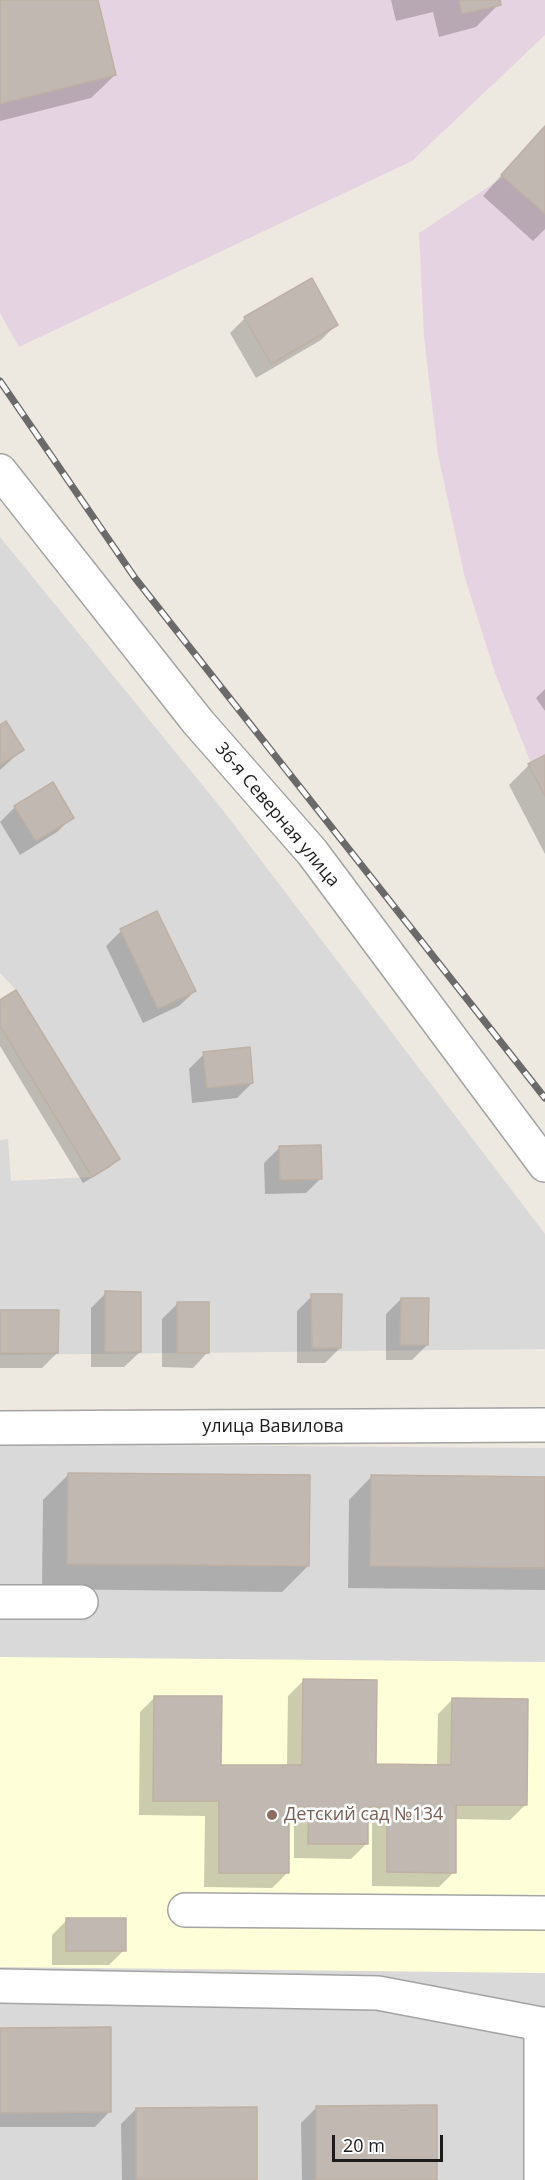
<!DOCTYPE html>
<html>
<head>
<meta charset="utf-8">
<style>
  body { margin:0 }
  #map { position:relative; width:545px; height:2180px; overflow:hidden; background:#ede9e1; font-family:"Open Sans",sans-serif }
  canvas { display:block }
  .scale { position:absolute; left:332px; top:2135px; width:111px; height:27px; box-sizing:border-box; border:3px solid #1c1c1c; border-top:0; padding-left:8px; font-size:18px; line-height:21px; white-space:nowrap; color:#1c1c1c; -webkit-text-stroke:4px #fff; paint-order:stroke }
</style>
</head>
<body>
<div id="map">
<canvas width="545" height="2180"></canvas>
<div class="scale">20 m</div>
</div>
<script>
const context = document.querySelector('canvas').getContext('2d');
context.lineJoin = 'round';
function paint(path, color) { context.fillStyle = color; context.fill(path, 'evenodd'); }
function stroke(path, color, width, dash) { context.strokeStyle = color; context.lineWidth = width; context.lineCap = dash ? 'butt' : 'round'; context.setLineDash(dash || []); context.stroke(path); }
function write(font, color, halo, rows, align = 'center') {
  context.font = font + ' "Open Sans",sans-serif'; context.lineWidth = 5; context.setLineDash([]); context.textBaseline = 'middle'; context.strokeStyle = halo; context.fillStyle = color; for (const [text, x, y, turn = 0] of rows) {
    context.save(); context.translate(x, y); context.rotate((+turn || 0) * Math.PI / 180); context.textAlign = isNaN(turn) ? turn : align; if (halo) context.strokeText(text, 0, 0); context.fillText(text, 0, 0); context.restore();
  }
}
const residential = new Path2D(`
  M0 537 222 809 545 1234V1349L0 1355V1140L8 1139 11 1181 92 1177 120 1159 16 990 0 973Z
  M0 1444 545 1448V2180H0Z`);
const industrial = new Path2D(`
  M0 0H545V35L412 161 19 347 0 313Z
  M545 130V790L531 763 495 673 465 578 438 455 424 337 419 233 503 177Z`);
const education = new Path2D(`
  M0 1657 545 1662V1973L0 1967Z`);
const shadow = new Path2D(`
  M0 0H96L115 75 91 98 0 121Z
  M391 0H498L499 4 476 27 439 37 433 12 396 21Z
  M545 126V229L533 241 483 196Z
  M245 318 336 325 321 340 256 378 230 333Z
  M545 689V711L536 698Z
  M0 727 22 750 0 770Z
  M545 757V854L509 785 529 765Z
  M15 807 72 817 57 832 20 855 0 822Z
  M121 931 195 991 179 1006 143 1023 106 946Z
  M0 1001 118 1159 110 1167 83 1183 0 1046Z
  M204 1054 252 1083 237 1098 192 1103 189 1069Z
  M279 1148 321 1178 306 1193 265 1194 264 1163Z
  M106 1293 140 1352 124 1367H91V1308Z
  M312 1296 340 1348 325 1363H297V1311Z
  M401 1299 427 1345 412 1360H386V1314Z
  M177 1304 208 1352 193 1368 162 1367V1319Z
  M0 1312 57 1353 42 1368H0Z
  M69 1474 308 1566 282 1592 42 1589 43 1500Z
  M372 1476 545 1478V1590L348 1588 349 1500Z
  M303 1681 375 1766H437L438 1714 453 1699 525 1805 510 1820 455 1819 454 1872 439 1887 372 1886V1822H367L366 1844 351 1859 294 1858V1821H288L287 1873 272 1888 204 1887 205 1816 139 1815 140 1712 155 1697 219 1766 287 1767 288 1696Z
  M67 1920 124 1950 109 1965H52V1935Z
  M0 2029 110 2111 95 2127H0Z
  M316 2108 436 2180H302L301 2123Z
  M136 2109 256 2180H122L121 2124Z`);
const building = new Path2D(`
  M0 0H98L116 75 0 104Z
  M459 0H500L501 5 462 14Z
  M545 126V214L501 175Z
  M312 278 338 325 271 364 244 317Z
  M6 721 24 750 0 765V725Z
  M545 755V796L528 764Z
  M53 782 74 818 36 841 14 806Z
  M157 911 196 991 158 1009 120 929Z
  M16 990 120 1159 92 1177 0 1026V1000Z
  M250 1047 253 1083 207 1088 203 1052Z
  M321 1145 322 1179 280 1180 279 1146Z
  M105 1291 141 1292V1352H105Z
  M311 1294H342L341 1348H312Z
  M401 1298H429L428 1345H400Z
  M177 1302H209V1353H177Z
  M0 1310H59L58 1353H0Z
  M68 1473 310 1475 309 1566 67 1564Z
  M371 1475 545 1477V1568L370 1566Z
  M303 1679 377 1680 376 1764 451 1765 452 1698 528 1699 527 1805H456V1873L387 1872V1807H368V1844H308L309 1807 289 1806V1873H219V1801H153L154 1696H222L221 1765H302Z
  M66 1918H126V1951H66Z
  M111 2027V2112L0 2113V2028Z
  M437 2105V2180H316V2106Z
  M257 2107V2180H136V2108Z`);
const minor = new Path2D(`
  M0 471 198 722 312 852 545 1165
  M0 1428 545 1425
  M0 1602H81
  M185 1910 545 1913
  M0 1986 378 1993 541 2024
  M541 2180V2024H545`);
const rail = new Path2D(`
  M0 381 135 578 545 1098`);
const markers = [
  [272,1815,6,"#8d6e63"]
];
const streetNames = [
  ["36-я Северная улица",277,815,50],
  ["улица Вавилова",273,1427]
];
const educationNames = [
  ["Детский сад №134",284,1815]
];
paint(residential, '#dad9d9');
paint(industrial, '#e6d3e2');
paint(education, '#fefed9');
paint(shadow, '#0003');
paint(building, '#c1b9b1');
stroke(building, '#beb0a4', 1.5);
stroke(minor, '#a3a3a3', 36);
stroke(minor, '#fff', 33);
stroke(rail, '#6a6a6a', 7);
stroke(rail, '#fff', 4.5, [14]);
for (const [x, y, r, color] of markers) { const dot = new Path2D(); dot.arc(x, y, r, 0, 2 * Math.PI); context.fillStyle = color; context.fill(dot); stroke(dot, '#fff', 2); }
write('18px', '#1c1c1c', '#fff', streetNames);
write('18px', '#785e54', '#fff', educationNames, 'left');
</script>
</body>
</html>
